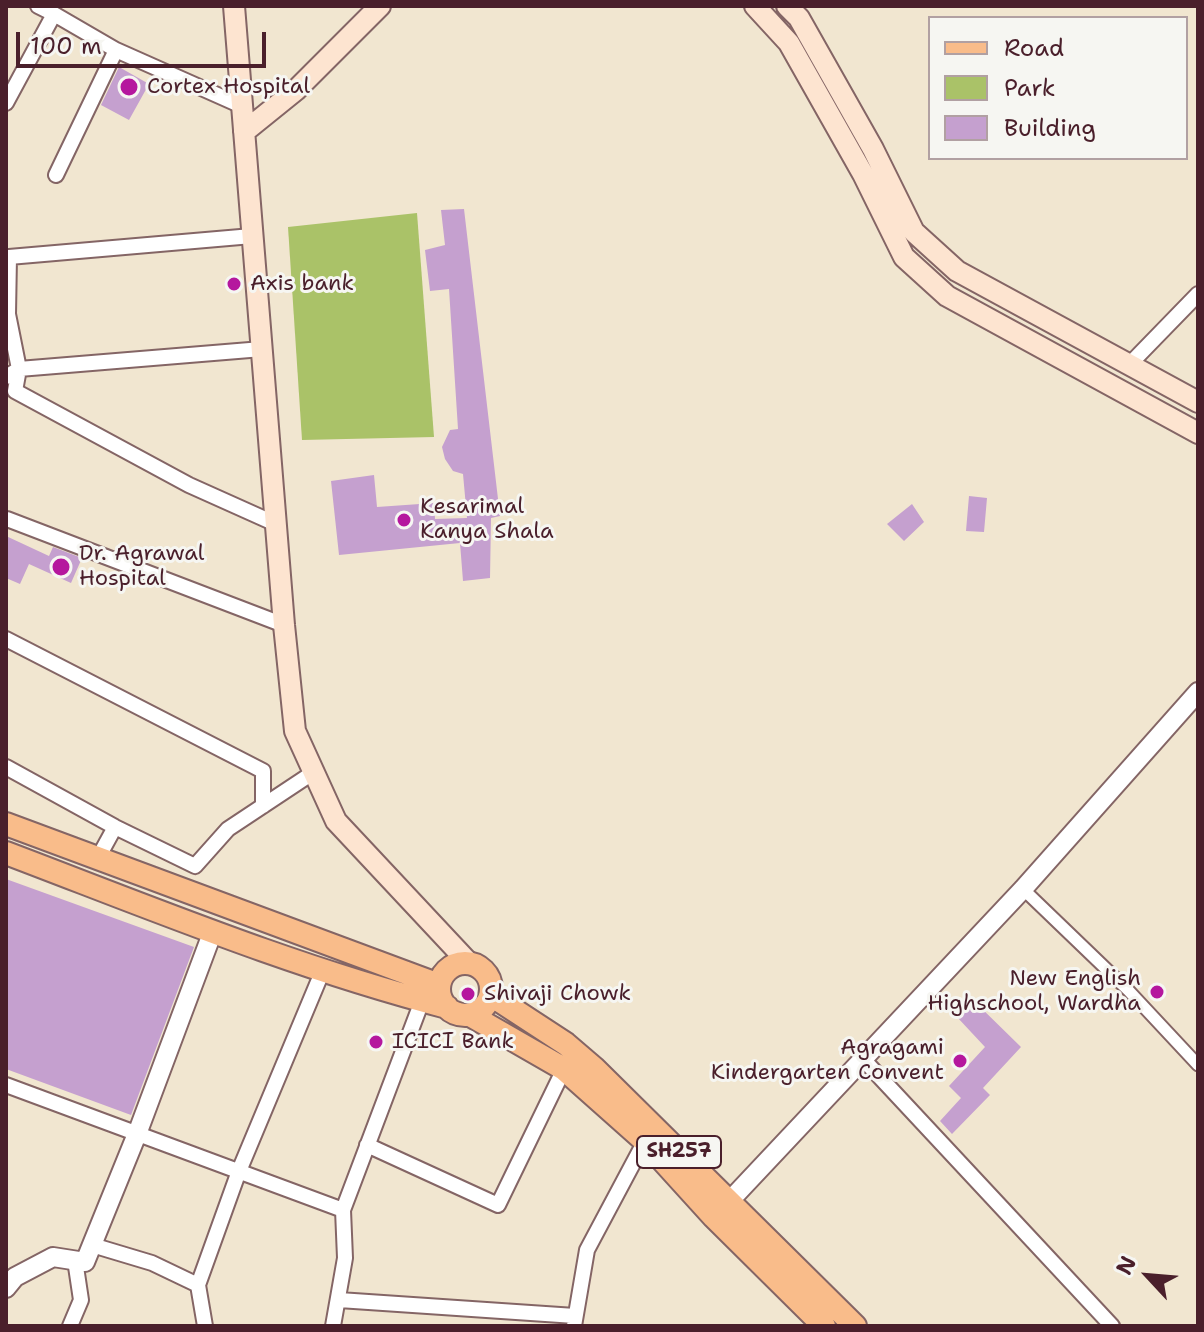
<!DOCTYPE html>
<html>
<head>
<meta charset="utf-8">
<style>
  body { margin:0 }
  #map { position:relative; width:1204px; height:1332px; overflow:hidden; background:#f1e6d0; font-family:"Shantell Sans",sans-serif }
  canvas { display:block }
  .frame { position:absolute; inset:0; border:8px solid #4a1f2b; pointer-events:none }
  .legend { position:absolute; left:928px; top:16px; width:260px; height:144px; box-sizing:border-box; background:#f6f6f2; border:2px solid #b1a0a2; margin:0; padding:10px 14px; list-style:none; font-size:24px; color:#4a1f2b }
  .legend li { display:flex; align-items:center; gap:16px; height:40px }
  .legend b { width:40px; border:2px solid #b1a0a2 }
  .north { position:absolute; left:1108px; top:1236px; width:80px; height:80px; -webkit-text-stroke:6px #f6f6f2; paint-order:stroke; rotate:296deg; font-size:22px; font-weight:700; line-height:32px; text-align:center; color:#4a1f2b }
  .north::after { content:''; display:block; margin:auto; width:28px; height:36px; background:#4a1f2b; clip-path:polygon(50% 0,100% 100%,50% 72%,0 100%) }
  .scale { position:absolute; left:16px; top:32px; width:250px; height:36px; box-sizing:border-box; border:4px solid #4a1f2b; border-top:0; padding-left:10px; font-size:24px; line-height:28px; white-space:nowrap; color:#4a1f2b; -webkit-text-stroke:6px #f6f6f2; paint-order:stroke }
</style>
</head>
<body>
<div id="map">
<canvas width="1204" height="1332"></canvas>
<div class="frame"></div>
<ul class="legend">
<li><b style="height:10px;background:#f9bc8a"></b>Road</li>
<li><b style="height:22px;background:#aac268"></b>Park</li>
<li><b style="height:22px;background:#c5a0cf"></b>Building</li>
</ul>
<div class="north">N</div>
<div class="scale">100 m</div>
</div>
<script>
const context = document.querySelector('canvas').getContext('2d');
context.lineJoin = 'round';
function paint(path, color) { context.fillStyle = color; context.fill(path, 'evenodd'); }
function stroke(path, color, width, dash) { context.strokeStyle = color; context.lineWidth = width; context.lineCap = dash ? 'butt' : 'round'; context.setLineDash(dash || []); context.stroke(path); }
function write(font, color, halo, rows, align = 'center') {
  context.font = font + ' "Shantell Sans",sans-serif'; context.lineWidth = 6; context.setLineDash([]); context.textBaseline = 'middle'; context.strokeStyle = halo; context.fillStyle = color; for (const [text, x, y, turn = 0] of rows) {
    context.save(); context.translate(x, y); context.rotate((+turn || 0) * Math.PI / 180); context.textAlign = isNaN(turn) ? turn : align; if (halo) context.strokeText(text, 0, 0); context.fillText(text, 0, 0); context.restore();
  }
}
const green = new Path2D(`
  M417 213 434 437 302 440 288 227Z`);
const building = new Path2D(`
  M119 67 149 84 129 120 101 105Z
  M464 209 500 516 491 518 490 578 463 581 460 543 339 555 331 481 374 475 377 507 434 503 435 519 467 518 463 474 453 471 445 459 442 447 450 430 458 429 449 289 430 291 425 250 445 245 441 210Z
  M969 496 987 498 984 532 966 531Z
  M912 504 924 522 904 541 887 524Z
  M6 536 49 556 53 547 82 558 71 583 29 564 20 584 6 578Z
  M6 879 194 947 131 1115 6 1069Z
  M973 1000 1021 1047 983 1088 990 1095 952 1134 940 1121 961 1098 949 1086 985 1047 957 1017Z`);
const pedestrian = new Path2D(`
  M1023 889 1128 990 1198 1065`);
const minor = new Path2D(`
  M54 14 116 50 242 106
  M6 103 54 14 38 6
  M56 175 116 50
  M262 349 19 369 15 391 189 485 276 524
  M1129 365 1198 294
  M6 377 19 369 8 314 9 257 252 236
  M7 519 284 625
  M6 639 263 771V806
  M6 767 115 827 195 866 228 829 314 772
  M98 858 115 827
  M863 1059 1112 1326
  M6 1085 343 1210 425 993
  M367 1145 498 1205 564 1069
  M92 1245 152 1263 198 1285 239 1171 323 970
  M198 1285 205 1326
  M339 1300 575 1316
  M70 1326 81 1300 75 1260
  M333 1326 345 1258 343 1210
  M574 1326 587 1250 645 1141`);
const tertiary = new Path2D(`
  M722 1209 1023 889 1198 692
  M6 1288 15 1277 53 1257 85 1262 137 1134 213 931`);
const secondary = new Path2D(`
  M234 6 284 625 295 731 336 821 468 962
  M755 6 789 43 863 174 904 257 947 296 1198 433
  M787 6 799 18 873 149 914 232 957 271 1198 402
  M244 132 296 90 380 6`);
const primary = new Path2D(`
  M6 824 439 985
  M6 853C151 908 296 968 447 1007
  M439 989a26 26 0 1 1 52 0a26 26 0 1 1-52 0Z
  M491 995 566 1044 594 1068 855 1326
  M470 1015 564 1069 645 1141 714 1217 824 1326`);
const markers = [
  [129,87,10,"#b5179e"],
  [234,284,8,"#b5179e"],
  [404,520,8,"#b5179e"],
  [61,567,10,"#b5179e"],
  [1157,992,8,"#b5179e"],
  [468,994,8,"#b5179e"],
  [376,1042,8,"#b5179e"],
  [960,1061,8,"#b5179e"]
];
const shields = [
  [679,1152,84]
];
const shieldNames = [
  ["SH257",679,1152]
];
const poiNames = [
  ["Cortex Hospital",147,87],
  ["Axis bank",250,284],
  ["Kesarimal",420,507],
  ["Kanya Shala",420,532],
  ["Dr. Agrawal",79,554],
  ["Hospital",79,579],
  ["New English",1141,979,"right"],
  ["Highschool, Wardha",1141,1004,"right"],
  ["Shivaji Chowk",484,994],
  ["ICICI Bank",392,1042],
  ["Agragami",944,1048,"right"],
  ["Kindergarten Convent",944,1073,"right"]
];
paint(green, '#aac268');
paint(building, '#c5a0cf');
stroke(pedestrian, '#846565', 15);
stroke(minor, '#846565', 18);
stroke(tertiary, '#846565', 22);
stroke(secondary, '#846565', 24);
stroke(primary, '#846565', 26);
stroke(pedestrian, '#fff', 11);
stroke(minor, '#fff', 14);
stroke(tertiary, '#fff', 18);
stroke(secondary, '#fde4d0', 20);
stroke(primary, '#f9bc8a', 22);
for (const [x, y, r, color] of markers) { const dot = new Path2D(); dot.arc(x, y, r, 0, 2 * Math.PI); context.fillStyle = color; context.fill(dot); stroke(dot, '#f6f6f2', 3); }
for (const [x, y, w] of shields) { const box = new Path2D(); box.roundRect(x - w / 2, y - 16, w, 32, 6); context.fillStyle = '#f6f6f2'; context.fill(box); stroke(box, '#4a1f2b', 2); }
write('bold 20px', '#4a1f2b', null, shieldNames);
write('22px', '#4a1f2b', '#f6f6f2', poiNames, 'left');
</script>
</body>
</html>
